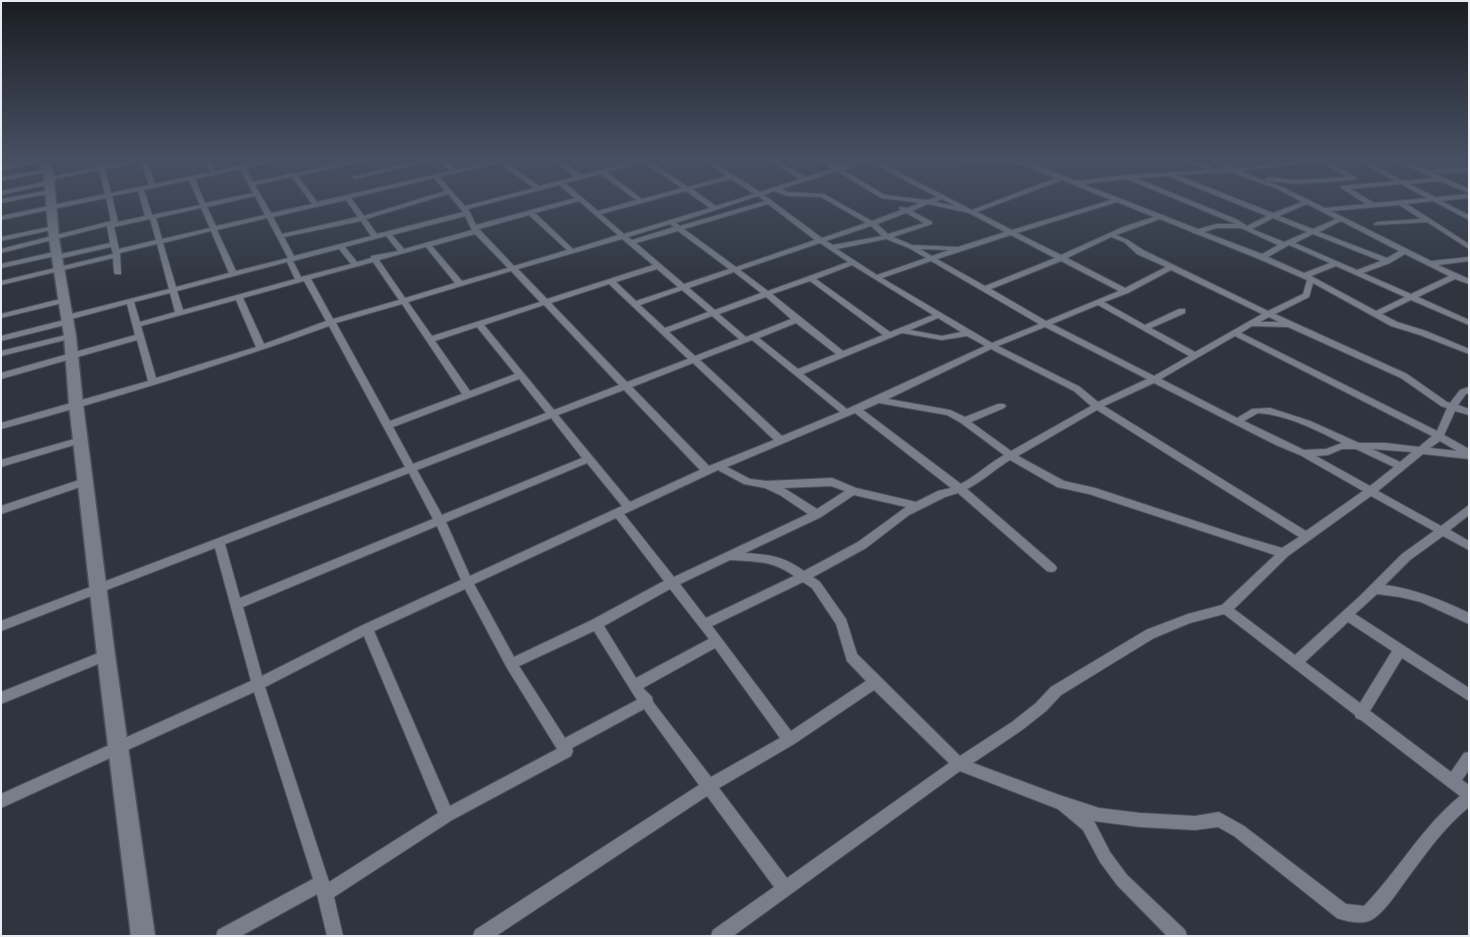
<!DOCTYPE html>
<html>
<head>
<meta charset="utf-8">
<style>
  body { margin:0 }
  #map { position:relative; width:1470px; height:937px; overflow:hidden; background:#2f343e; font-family:"PT Sans Narrow",sans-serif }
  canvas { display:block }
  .frame { position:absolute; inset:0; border:2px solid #e8ebf2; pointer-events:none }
</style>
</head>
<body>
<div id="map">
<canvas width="1470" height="937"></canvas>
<div class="frame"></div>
</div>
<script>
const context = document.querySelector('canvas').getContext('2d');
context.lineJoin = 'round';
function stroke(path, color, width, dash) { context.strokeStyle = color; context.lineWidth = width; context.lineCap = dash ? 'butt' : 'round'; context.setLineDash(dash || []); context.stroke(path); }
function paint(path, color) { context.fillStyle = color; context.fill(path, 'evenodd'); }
const minor = new Path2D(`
  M31 161H43L1 171V167Z
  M97 161H103L104 166 129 161H147L155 184 210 172 205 161H211L215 171 262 161H274L246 168 253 182 351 161H363L298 176 317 202 450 171 440 161H447L456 170 492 161H504L539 186 575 177 555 161H562L581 175 635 161H649L688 187 727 176 705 161H712L760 192 800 179 770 161H778L806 177 833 169 822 161H829L839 167 857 161H867L843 170 885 195 927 200 937 197 869 161H877L972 210 1056 178 1021 164 966 163 963 161H1027L1076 181 1126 175 1209 170 1183 161H1193L1212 167 1213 168 1211 170 1227 169 1215 161C1225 161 1230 168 1237 168 1264 167 1290 161 1317 161L1240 171 1282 187 1325 208 1366 204 1341 188V186L1395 181 1359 161H1367L1403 181 1433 178 1397 161H1405L1426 170 1469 168V172L1434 173 1469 189V193L1440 181 1409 184 1435 197 1469 194V198L1441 201 1469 215V220L1433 201 1407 204 1469 244V249L1427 222 1375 225 1374 224 1377 222 1421 219 1399 205 1331 211 1431 261 1469 257V261L1438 265 1469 279V284L1455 279 1418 297 1469 320V325L1411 300 1382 314 1397 322 1426 331 1469 349V354L1420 335 1391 326 1313 283 1309 297 1275 314 1407 374 1447 402 1450 403 1460 390 1469 387V393L1466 394 1458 405 1469 409V415L1455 411 1444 435 1469 449V459L1423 454 1378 491 1441 526 1469 505V515L1450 530 1469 541V550L1443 536 1410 560 1385 585C1415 589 1442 600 1469 613V624L1421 602 1400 597 1377 594 1355 614 1469 688V701L1402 658 1370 711 1451 772 1464 753 1469 752V770L1462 780 1469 785V807C1443 828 1424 856 1404 883 1396 894 1383 914 1371 920 1363 925 1345 921 1337 918L1234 836 1218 827 1195 830 1140 827 1094 821 1110 852 1127 875 1185 930 1187 936H1167L1117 885 1100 862 1083 830 1058 809 960 771 733 936H711L713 930 774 887 707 796 496 936H473L475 930 699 785 644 709 572 748 573 751 571 756 452 820 334 897 343 936H327L317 894 241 936H216L218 930 313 879 254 692 1 808V794L251 681 215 548 1 631V621L405 467 329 326C222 365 112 399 1 429V423L148 381 137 340 1 379V373L135 335 127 304 68 320 70 322 69 324 1 341V336L64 320 62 318 63 316 169 289 157 244 120 253 121 274H115L114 272 113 258 1 285V281L113 254 111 247 58 259H55V256L1 268V264L58 251H61V254L110 243 107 226 1 253V249L111 221 106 198 1 220V216L105 194 99 170 49 180 46 178 98 167ZM141 162 149 185 111 193 105 169ZM643 162 682 188 642 199 607 172ZM499 163 534 188 465 206 439 177ZM240 169 253 193 205 203 195 179ZM837 171 881 198 920 203 907 208 900 207 899 208 901 210 872 221 824 194 788 192 781 189ZM1233 172 1241 176 1278 189 1302 202 1273 213 1177 175ZM601 174 636 200 598 211 565 183ZM1168 176 1267 216 1247 226 1238 220 1136 178ZM292 177 312 204 271 213 255 185ZM434 178 445 191 364 216 351 198ZM731 179 754 194 716 206 692 189ZM1126 179H1127L1236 224H1217L1198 229 1083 184ZM189 180 200 205 152 215 144 190ZM1062 180 1111 200 1012 230 977 212ZM1401 184 1427 198 1374 203 1351 189ZM559 185 575 198 476 225 468 209ZM138 191 145 216 118 222 112 196ZM686 191 710 208 624 234 601 214ZM774 191 787 196 821 197 866 223 822 238 764 195ZM448 194 463 212 377 234 366 219ZM255 196 265 215 216 226 207 207ZM758 196 765 201 680 226 676 223ZM942 199 955 206 935 202ZM346 200 358 217 282 234 273 217ZM579 201 618 235 573 249 535 213ZM1117 202 1154 217 1123 227 1061 255 1017 233ZM768 204 815 240 736 267 684 229ZM928 204 969 213 1005 232 958 247 912 245 893 237 932 224V222L912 211ZM1307 204 1336 219 1313 229 1279 216ZM201 208 210 228 162 239 156 218ZM906 213 924 223 888 234 877 224ZM529 215 567 250 514 266 479 229ZM465 216 472 230 404 249 392 235ZM267 218 288 258 236 271 217 230ZM1273 218 1307 232 1284 242 1252 229ZM150 219 156 240 119 249 114 227ZM1160 219 1192 232 1193 233 1197 234 1259 259 1307 280 1303 294 1268 311 1143 250 1128 240 1116 235ZM361 221 371 236 294 256 284 237ZM1341 221 1399 251 1387 258 1319 232ZM670 224 674 227 632 240 628 237ZM871 226 882 236 833 245 826 241ZM1217 228H1241L1278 245 1262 254 1204 232ZM211 231 229 273 176 287 163 243ZM678 231 729 269 684 284 636 243ZM475 234 508 268 462 281 432 246ZM1313 234 1381 261 1357 270 1295 243ZM1011 235 1055 258 985 286 937 259ZM386 236 398 251 371 256V258L357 262 345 247ZM1111 237 1124 242 1137 254 1166 267 1125 288 1067 258ZM622 239 653 265 547 299 518 269ZM886 239 909 248 926 258 877 275 837 249ZM820 243 848 262 768 291 740 270ZM1289 245 1330 263 1304 273 1268 257ZM426 247 455 283 405 298 379 260ZM339 249 351 264 301 277 293 261ZM920 249 949 250 932 256ZM1405 254 1449 276 1411 294 1363 273 1390 263ZM931 261 1039 324 992 343 882 278ZM1061 261 1119 291 1046 321 991 289ZM287 262 295 279 183 310 177 291ZM373 262 399 300 333 319 311 279ZM852 265 933 315 890 332 816 279ZM1336 266 1405 297 1376 311 1311 276ZM657 269 678 287 636 301 616 282ZM1171 270 1262 314 1195 352 1151 328 1185 313V309H1179L1145 325 1104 302 1128 293ZM511 271 540 302 432 336 408 302ZM734 272 761 293 715 310 689 288ZM304 281 326 321 264 344 243 298ZM810 281 883 335 843 351 772 294ZM609 284 688 359 627 382 551 303ZM682 290 708 312 665 328 640 305ZM170 293 175 312 140 322 134 302ZM766 297 791 319 746 337 719 314ZM236 300 256 347 156 378 141 326ZM402 304 462 394 390 421 336 323ZM544 305 619 385 554 410 484 325ZM1098 305 1189 356 1154 376 1052 324ZM712 316 739 339 695 356 669 332ZM1269 317 1279 322H1260ZM938 318 961 332 942 336 910 330ZM796 323 836 354 798 369 759 338ZM1252 326 1288 327 1401 378 1441 406 1447 408 1437 431 1241 333ZM477 327 515 374 470 391 435 341ZM1045 327 1147 379 1098 402 1080 387 998 346ZM902 333 942 340 967 336 985 346 847 409 803 374ZM1235 336 1432 436 1419 447 1385 443H1359L1310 421 1270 408 1252 409 1237 418 1161 379ZM752 340 840 412 782 436 700 360ZM991 349 1074 391 1091 406 1011 451 971 422 1004 408 1006 406 1004 404H998L965 417 950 410 888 399ZM693 363 774 440 709 466 632 387ZM519 379 546 413 413 464 393 427ZM1154 383 1276 445 1300 455 1363 491 1306 531 1104 406ZM624 390 700 470 630 502 558 415ZM879 403 947 415 961 423 1004 455C988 464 976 476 961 484L863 410ZM1097 410 1299 537 1282 548 1241 536 1095 488 1064 481 1018 456ZM855 413 951 488 938 491 916 502 856 488 832 478 767 481 750 479 727 467ZM1258 413C1288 415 1316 430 1342 443L1326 449 1304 450 1244 421ZM551 418 582 458 442 515 417 470ZM1440 441 1457 451 1430 448ZM1342 449H1356L1394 467 1370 486 1316 456 1328 455ZM1372 449 1412 452 1400 462ZM1010 460 1057 487 1089 494 1275 555 1222 605 1188 614 1146 630 1051 687 1036 703 1012 722 960 756 857 654 846 619 820 582 813 577 866 548 909 515 945 497 958 493 1047 571 1051 572 1055 571 1057 568 1055 565 967 489C983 481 995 469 1010 460ZM587 463 622 506 470 576 446 522ZM718 470 744 484 765 488 780 495 808 514 674 577 624 514ZM409 473 433 519 240 598 225 544ZM831 486 845 491 817 509 784 488ZM854 495 906 507 858 542 804 571C783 556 771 555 745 553L821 517ZM1371 496 1434 531 1402 554 1360 596 1295 655 1234 609 1288 556ZM616 518 664 581 592 620 514 657 474 584ZM437 526 461 580 363 625 262 676 243 607ZM730 560C757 562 772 560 794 576L706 618 680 584ZM803 582 812 588 836 624 847 661 866 681 791 731 712 626ZM465 589 507 668 557 749 450 806 374 631ZM670 589 709 639 636 678 604 626ZM1224 614 1355 715 1356 718 1361 720 1460 796C1422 827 1398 871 1364 906L1346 904 1244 826 1219 812 1195 816 1140 813 1099 808 1059 795 973 763 1022 730 1046 711 1061 695 1154 638 1190 623ZM1348 622 1392 651 1360 703 1305 662ZM594 631 637 700 565 738 519 666ZM364 636 438 813 329 882 265 687ZM715 648 780 738 711 777 653 702 652 697 643 688ZM874 690 949 763 787 878 719 788 794 744Z
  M417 161H429L355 179 352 177Z
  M1320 161H1328L1357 178 1354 180 1298 184 1268 181 1265 179 1268 177 1298 180 1347 177Z
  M46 169 49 171 48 172 1 181V177Z
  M49 181 52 183 51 184 1 195V191Z
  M50 190 53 192 52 193 1 203V199Z
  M54 226 57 228 56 229 1 241V237Z
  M64 298 68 300 67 302 1 318V314Z
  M70 334H73V338L1 356V351Z
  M81 437 86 440 84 442 1 467V460Z
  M85 478 89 480 90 482 89 484 1 514V506Z
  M106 650 110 651 112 655 110 659 1 704V692Z`);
const secondary = new Path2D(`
  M41 161H49L54 178 59 239 76 336 83 404 115 655 155 936H131L97 655 69 404 64 336 49 239 44 178Z`);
stroke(minor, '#4d515a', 2);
stroke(secondary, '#4d515a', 3);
paint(minor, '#797f8a');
paint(secondary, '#797f8a');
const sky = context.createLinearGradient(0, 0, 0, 292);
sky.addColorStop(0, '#1a1d22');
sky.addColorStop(0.55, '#475063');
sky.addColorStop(1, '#47506300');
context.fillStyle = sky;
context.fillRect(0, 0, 1470, 292);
</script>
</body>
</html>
